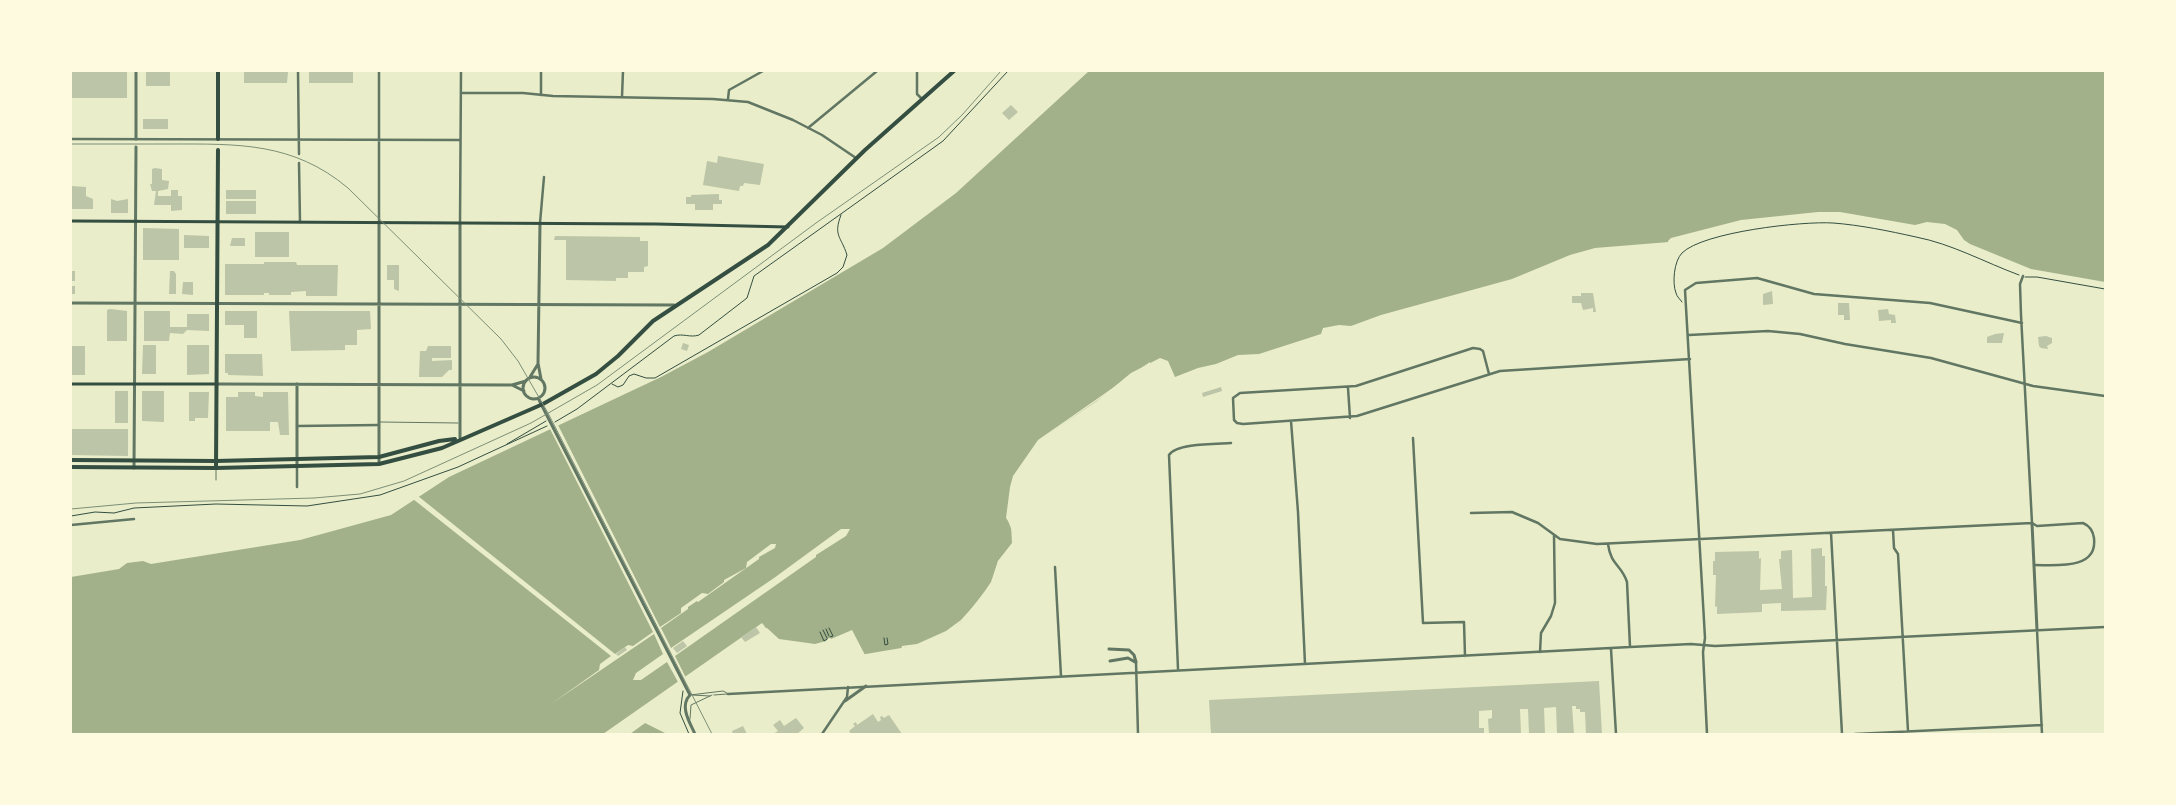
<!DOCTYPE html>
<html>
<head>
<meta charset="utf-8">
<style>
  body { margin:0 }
  #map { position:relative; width:2176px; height:805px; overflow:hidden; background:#e9edc9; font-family:"Open Sans",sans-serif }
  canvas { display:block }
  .frame { position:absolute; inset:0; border:72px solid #fefae0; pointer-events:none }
</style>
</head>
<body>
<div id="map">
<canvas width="2176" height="805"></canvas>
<div class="frame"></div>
</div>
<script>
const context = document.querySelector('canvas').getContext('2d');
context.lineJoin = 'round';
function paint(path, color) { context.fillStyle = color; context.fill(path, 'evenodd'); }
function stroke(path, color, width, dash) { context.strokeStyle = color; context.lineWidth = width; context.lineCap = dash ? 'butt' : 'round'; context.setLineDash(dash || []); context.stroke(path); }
const water = new Path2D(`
  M1089 71H2105V284L2033 272 1965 243 1952 228 1928 223 1912 227 1825 214 1749 221 1669 242 1595 248 1570 255 1512 279 1381 315 1351 326 1339 325 1323 328 1321 334 1259 354 1238 355 1216 364 1198 368 1175 377 1168 361 1160 358 1131 373 1097 401 1039 440 1012 481 1007 518 1014 536 1013 543 998 561 992 582 961 622 944 634 919 645 860 655 853 633C844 632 837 638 828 642 817 646 788 644 778 640 771 637 767 629 762 623L603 734H71V577L119 569 127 563 143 561 151 564 300 540 391 515 449 477 661 377 708 352 883 248 956 193Z
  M645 723 665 733V734H626Z`);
const pier = new Path2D(`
  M1818 212H1840L1915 225 1927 222 1945 224 1957 230 1964 240 1970 244 2031 269 2105 282V286L2031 273 1968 247 1950 229 1930 225 1910 229 1830 216 1803 217 1749 223 1668 244V241L1671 238 1741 220Z
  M1150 362V364L1050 433 1039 443 1014 481 1009 515 1016 533V542L998 564 993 583 988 592 965 619 949 632 923 645 903 648 901 650 902 646 917 644 946 631 961 620 979 600 991 582 998 561 1012 543 1011 525 1006 518 1010 487 1013 476 1038 440Z
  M557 423 660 627 681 613V608L702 593 708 594 724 582V580L746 568 747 562 771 544H776L775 548 759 557V559L698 602 697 601 688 607V609L661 628 671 648 774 578 841 529H850L846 536 816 555V557L675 656 686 678 607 734H604L678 682 667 662 641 680H633L636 673 663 654 654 634 551 704 599 670 600 664 611 656 413 499 418 496 615 654 628 645 633 646 653 632 549 427Z
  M767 628 779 639 815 644 826 641 830 637 831 639 852 630 865 655 859 656 851 634 816 647 778 642 769 637 764 629Z
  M638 721H642L645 723 630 734H624Z`);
const building = new Path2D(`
  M71 71H127V98H71Z
  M146 71H170V86H146Z
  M244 72H288L287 83H244Z
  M309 72H353V83H309Z
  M1011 105 1018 112 1009 120 1002 113Z
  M143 119H168V129H143Z
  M718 156 764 164 760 185 744 183 743 186H740L739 191 703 185 707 161 717 163Z
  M155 168 162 169V180L169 181 168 189 158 191V196H171V190H178V196H182V210L171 211V205H154L156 191H152L150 184H152V169Z
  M71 186 86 187V196L93 199V209H71Z
  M226 190H256V199H226Z
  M719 194V200H722V204H713V210H695V204H686V197H691V195Z
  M111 199 117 201 128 199V213H111Z
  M226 201H256V214H226Z
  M143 228 179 229V260H143Z
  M255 232H289V257H255Z
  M184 235 209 236V248H184Z
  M555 236 640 237V241H648V266L644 267V272H628V278H616V281L566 280V240H554Z
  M232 238H245V246H230Z
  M264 262H296L297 265H338L337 296H306V291L291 292V295H269V293H264V295H225V264H264Z
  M387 265H399V291L394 289V280H387Z
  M71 271H75V281H71Z
  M170 271H174L176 274V294H169Z
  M183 282H193V295L182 294Z
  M71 286H75V294H71Z
  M1772 291 1773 304 1763 305V294Z
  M1581 293H1593L1596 312H1593V308L1583 310 1581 303H1572V296H1581Z
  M1838 303H1849L1850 320H1844V315H1838Z
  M110 309 127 311V341H107V310Z
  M1888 309 1889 314 1895 315 1896 323H1891V320L1879 321 1878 310Z
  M144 311H170V327H187V314H209V331L187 330 183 334 170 333 169 341H144Z
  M225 311H257V338H244V325H225Z
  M289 311H370L371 329 357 330V345H345V350L291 351Z
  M2004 333 2002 343H1987V337L1995 334Z
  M2046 336 2052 338V343L2047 346 2048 349 2041 348 2039 346 2038 337Z
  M683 343 689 345 687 351 681 349Z
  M143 345H156V374H142Z
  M187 345H209V374L187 375Z
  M71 346H85V375H71Z
  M428 346H451V358H432V361L452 360V370H449L442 377H419L420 351H426Z
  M225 354H262L263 376 228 375V373H225Z
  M1221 387 1222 391 1203 397 1202 393Z
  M115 391H128V423H115Z
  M142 391H164V422L142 421Z
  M189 392H209L208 418H195V421H189Z
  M238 392H255V396L263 397V392H288L289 435H280L278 422H270V431H226V397H238Z
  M71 429H128V456L71 455Z
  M1822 548V556H1825V586H1827L1826 610 1781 611V603L1762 604V612L1717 614V606L1715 607 1716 575H1713V561H1715V552L1759 551V559L1761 558 1760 590 1782 589 1779 559H1781V551L1792 550 1793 598 1812 597 1811 549Z
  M756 627 760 633 745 642 741 637Z
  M683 641 687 646 677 653 673 648Z
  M625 647 627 650 618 656 616 654Z
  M1599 681 1602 734H1586L1585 712H1580V709H1576V706H1572L1574 734H1557L1556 707 1544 708 1545 734H1529L1528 709H1520L1521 734H1489L1488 719 1492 718V710L1479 711V728H1484V734H1211L1209 700Z
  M873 714 878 722 881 720 880 717 882 716 884 718 889 715 902 734H851L849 731 855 726 853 724 856 722 857 725Z
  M796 718 804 728 797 734H773L778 731 773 725 780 720 784 726Z
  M743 726 747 734H733L732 731Z`);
const path = new Path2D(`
  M2025 277H2037L2105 289
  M1682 302C1680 299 1677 297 1676 293 1672 283 1674 261 1682 253 1703 232 1802 221 1833 223 1860 225 1889 231 1916 237 1952 244 1984 262 2019 275
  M612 384 618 387 623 385 629 376 634 374 646 378H655L837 273 843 267 847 255C841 236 833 236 841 215
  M555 422 577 409 674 336C683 333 690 338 699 335L747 298 754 276 943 141 1008 71
  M507 444 546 421
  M71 516 95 512 114 513 134 508 216 504 307 506 380 495 458 467 547 426
  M829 628 833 636 830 637
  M826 629 829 636
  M823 630 827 638
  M820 632 824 641 827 639
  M884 638 885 645 888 644 887 638
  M683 691 680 713 689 734`);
const service = new Path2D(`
  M380 422 458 423
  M216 469V480
  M690 695 723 691 727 693
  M692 695 710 696
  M714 695 727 694
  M690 719 691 705 712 695`);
const minor = new Path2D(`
  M298 71 299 154
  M917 71V94L922 99
  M461 93H523L553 96 713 99 748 102 793 120 822 135 856 158
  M541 95V71
  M622 97 623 71
  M728 99 729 90 763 71
  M808 128 877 71
  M71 139 460 140
  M299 163 300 222
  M379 222V71
  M540 223 544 177
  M460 224 461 71
  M2023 276 2020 284 2021 315 2032 523
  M1689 335 1768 331 1800 334 1845 344 1931 358 2033 386 2105 396
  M1489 374 1483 351 1480 349 1473 348 1356 386 1240 393 1233 398 1234 420 1237 423 1243 424 1357 416 1500 371 1690 359
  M1348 388 1350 418
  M1291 421 1298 512 1305 664
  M297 426 379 425
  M1413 438 1423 623 1464 622 1465 656
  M297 466V487
  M1471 513 1512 512 1538 523 1560 539 1597 544 2032 523 2037 526 2083 523C2090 526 2093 531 2094 538 2098 570 2056 565 2035 565
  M71 525 134 519
  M1893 530 1894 548 1898 554 1908 731
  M1831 533 1842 734
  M1608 544C1611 566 1621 564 1627 582L1630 647
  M1055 567 1061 676
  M2037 630 2042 734
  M1611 649 1616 734
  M1540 652 1541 633 1551 616 1555 603 1554 535
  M1136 662 1138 734
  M1178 669 1169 455C1176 443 1217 444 1231 443
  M728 694 1630 647 1691 644 1715 646 2105 627
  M822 734 847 697 848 687
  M1707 734 1703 652 1705 638 1685 290 1696 283 1757 278 1814 294 1930 303 2022 323
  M1855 734 2042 725`);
const tertiary = new Path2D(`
  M136 139V71
  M379 223V464
  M540 223 538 363 541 379
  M460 224V438
  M71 303 674 305
  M523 388a11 11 0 1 1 22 0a11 11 0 1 1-22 0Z
  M530 377 538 364
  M217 384 512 385 526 381
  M297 384V466
  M512 385 524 391
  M538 398 690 695C679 706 690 723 695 734
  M134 468 136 147
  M2032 523 2037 630
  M1109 649 1129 650 1134 655 1136 662
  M1110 661 1128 658 1135 662
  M845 701 866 686`);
const secondary = new Path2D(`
  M71 221 656 224 788 227
  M71 384H217`);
const primary = new Path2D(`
  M71 460 216 461 379 457 439 441 455 439
  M216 468 379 464 442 448 543 404 596 374 618 356 653 321 768 245 865 150 954 71`);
const trunk = new Path2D(`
  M218 139V71
  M71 467 216 468 218 150`);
const rail = new Path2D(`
  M71 144C104 144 138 144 171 144 238 144 293 142 348 188L501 339 518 361 548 413 712 734
  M71 509 136 503 314 498 360 494 404 481 531 423 597 385 816 223 939 137 962 115 1001 71`);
paint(water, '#a3b18a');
paint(pier, '#e9edc9');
paint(building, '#bcc5a7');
stroke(path, '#344e41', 1);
stroke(service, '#617663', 1);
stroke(minor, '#617663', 2.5);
stroke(tertiary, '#617663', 3);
stroke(secondary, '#344e41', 3);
stroke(primary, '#344e41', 4);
stroke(trunk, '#344e41', 4);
stroke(rail, '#7c8e77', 1);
</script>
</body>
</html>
